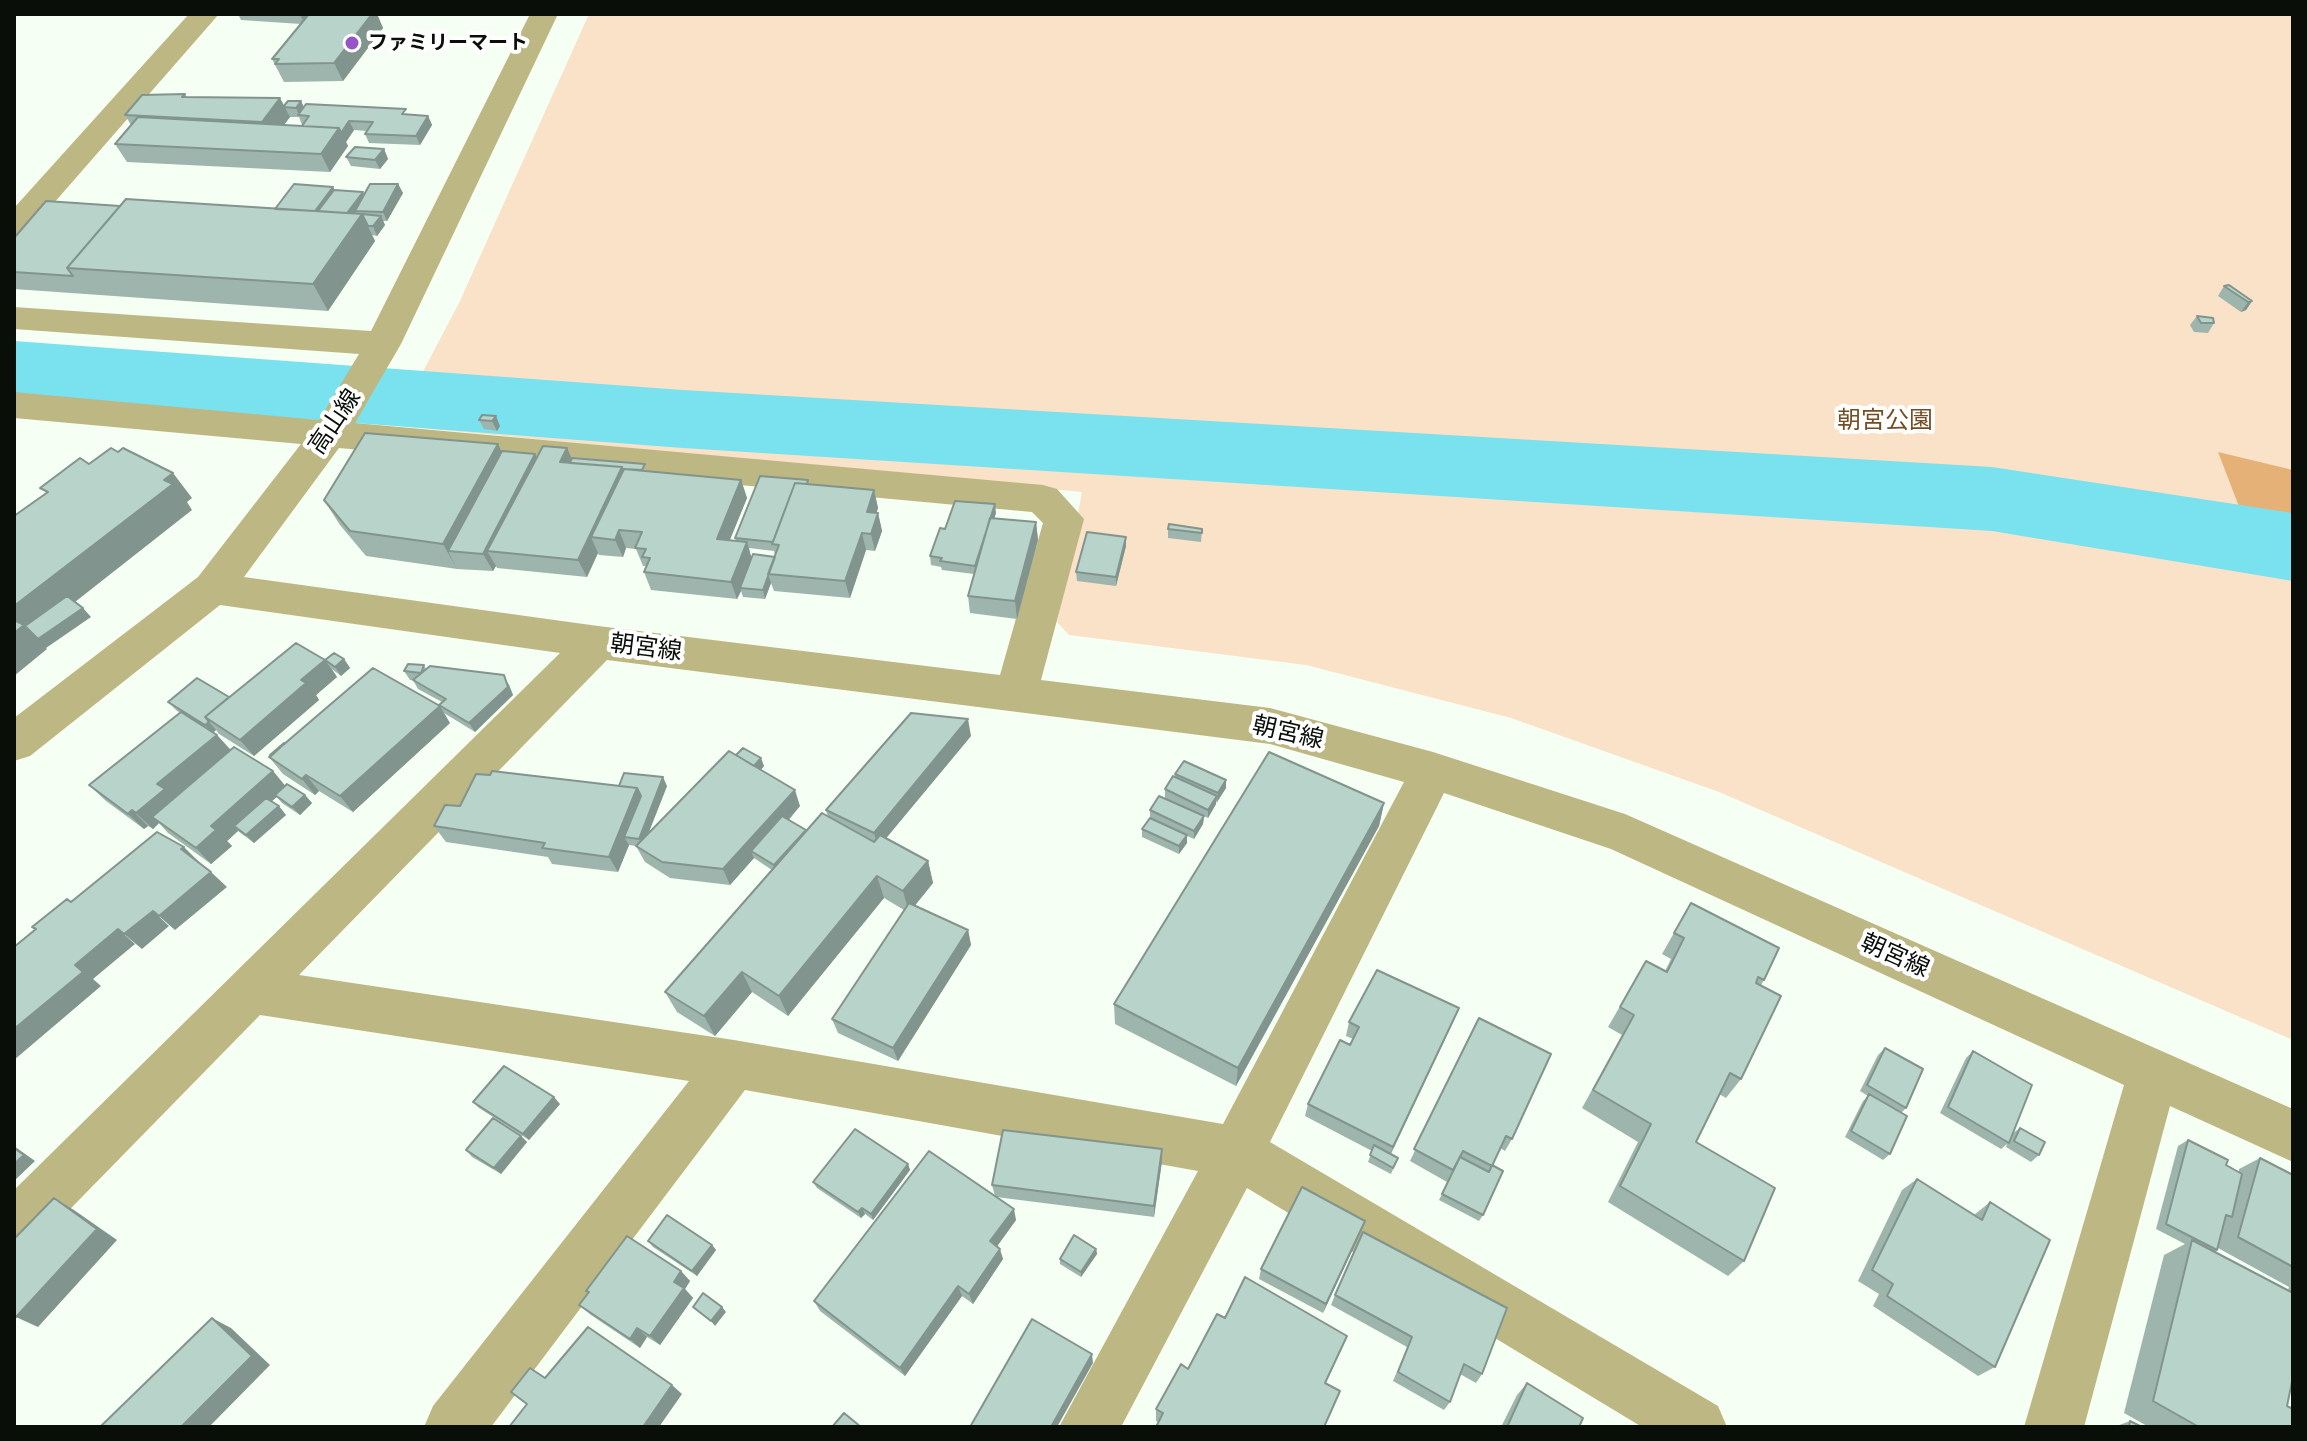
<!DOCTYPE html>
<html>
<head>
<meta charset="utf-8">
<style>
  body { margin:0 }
  #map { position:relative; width:2307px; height:1441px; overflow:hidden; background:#f6fff3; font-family:Cabin,sans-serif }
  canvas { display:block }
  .frame { position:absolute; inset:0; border:16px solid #090e08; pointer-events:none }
</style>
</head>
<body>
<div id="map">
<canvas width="2307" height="1441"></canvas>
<div class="frame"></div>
</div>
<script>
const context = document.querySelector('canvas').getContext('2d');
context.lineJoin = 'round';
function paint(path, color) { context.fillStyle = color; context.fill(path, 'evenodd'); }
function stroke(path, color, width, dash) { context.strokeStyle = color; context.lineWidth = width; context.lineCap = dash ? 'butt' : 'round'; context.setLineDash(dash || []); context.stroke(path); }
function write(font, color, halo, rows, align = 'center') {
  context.font = font + ' Cabin,"Noto Sans JP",sans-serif'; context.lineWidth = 8; context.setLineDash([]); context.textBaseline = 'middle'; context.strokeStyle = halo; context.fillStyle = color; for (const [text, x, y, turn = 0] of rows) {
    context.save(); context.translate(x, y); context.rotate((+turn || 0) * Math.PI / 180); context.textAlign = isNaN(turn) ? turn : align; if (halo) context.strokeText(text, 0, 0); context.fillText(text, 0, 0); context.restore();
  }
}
const green = new Path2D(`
  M589 14H2293V1040L1719 792 1511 718 1306 665 1069 635 1057 622 1082 492 410 427 399 417 459 303Z`);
const forest = new Path2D(`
  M2218 452 2293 470V576L2263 569Z`);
const river = new Path2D(`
  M14 341 683 390 1992 467 2293 513V581L1992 531 683 448 14 397Z`);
const minor = new Path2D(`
  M189 14H219L26 235 14 238V208Z
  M530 14H558L401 344 355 423 1043 485 1057 489 1084 519 1041 680 1270 708 1433 752 1625 814 2293 1109V1162L2170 1106 2084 1427H2024L2124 1085 1611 849 1444 793 1270 1142 1718 1406 1727 1427H1642L1247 1188 1121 1427H1059L1198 1171 745 1090 491 1427H424L433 1406 689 1081 260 1015 33 1247 14 1255V1190L560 653 220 605 30 756 14 761V718L198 577 301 444 14 418V392L319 420 359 354 14 329V307L371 331ZM339 448 1032 512 1043 523 1000 675 598 626 244 577ZM607 660 1270 744 1404 782 1223 1124 734 1040 299 975Z`);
const wall = new Path2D(`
  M238 14H377L383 28 343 81 284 82 272 59 301 24 241 20Z
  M185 94 187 97 284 106 301 101 304 107 428 116 432 125 420 145 369 143 365 134 367 131 354 130 346 142 348 146 330 172 127 162 115 144 131 125 125 115ZM290 117H299L302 125V126L284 125Z
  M384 149 388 159 380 169 351 166 346 157Z
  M398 184 403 193 387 221H383L385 225 377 236 372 235 375 241 328 311 14 289V238L120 206 275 209 333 187 334 190 364 194Z
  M2224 286 2252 301 2246 310 2241 312 2218 296Z
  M2197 316 2214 323 2208 333 2194 332 2190 325Z
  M482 415 500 426 497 431 484 429 479 420Z
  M502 452 535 454 536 458 572 459 647 471 741 480 747 498 729 541H736L735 538 808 480 809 484 874 490 878 508 876 513H878L882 531 875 551 866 550 850 598 774 591 771 583 765 599 743 597 741 591 737 599 651 590 644 572 646 566H643L636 549 626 548 623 557 599 555 598 553 587 577 497 568 496 566 493 571 457 569 366 556 340 525 324 500ZM749 548 774 551 775 556V557H751Z
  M996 513 994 518 1036 522 1038 540 1017 619 970 613 968 596 974 574 942 570 941 567 931 565 930 556 945 529Z
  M1168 529H1202L1201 542 1168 538Z
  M1126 537V546L1116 586 1077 581 1076 572Z
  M344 659 350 668 341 676 332 669 337 677 316 695 319 700 254 756 219 734 216 730 213 733 217 735 231 750 273 771 285 786 305 795 312 803 300 815 282 803 277 797 271 801 286 815 254 843 238 831 227 841 232 846 211 864 168 833 159 823 153 829 148 826 144 829 106 801 89 785 180 713 176 710 168 702 229 697 325 660Z
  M424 665 426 669 509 684 513 695 475 732 444 713 439 705 442 702 418 689 413 680H410L404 671Z
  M450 723 353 812 319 791 315 795 283 774 269 757 285 743Z
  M971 736 886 838 928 861 933 883 914 906 968 930 971 945 898 1061 838 1033 832 1019 904 910 884 898 788 1016 752 992 715 1036 677 1012 665 992 772 870 754 858 730 885 670 878 645 862 636 846 629 845 618 872 552 864 548 857 446 842 434 826 460 806 619 786H667L648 834 736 755 764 766 761 770 800 806 789 820 806 831 828 817 826 810Z
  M1175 774 1226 780V788L1217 802 1216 801V804L1208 818 1165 798V789L1175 777Z
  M1384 803 1379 826 1236 1086 1115 1024 1114 1004Z
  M1150 810 1204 816 1203 824 1194 839 1187 836V843L1179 854 1142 837V829L1150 818Z
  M1691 903 1764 980 1761 985 1741 1079 1726 1098 1719 1094 1696 1142 1744 1261 1728 1276 1608 1202 1638 1142 1582 1108 1622 1035 1608 1027 1646 961 1665 971 1671 959 1662 954Z
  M1479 1018 1512 1139 1505 1151 1500 1148 1493 1165 1483 1215 1479 1221 1439 1200 1457 1163 1447 1182 1410 1161Z
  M1349 1022H1453L1391 1154 1398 1158 1391 1174 1368 1162 1372 1151 1305 1116 1308 1104 1353 1039 1346 1036Z
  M1885 1048 1906 1108 1901 1113 1890 1154 1883 1160 1845 1137 1863 1101 1868 1096 1860 1091 1878 1055Z
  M1973 1051 2013 1133 2020 1128 2039 1155 2031 1162 2006 1147 2007 1144 2001 1149 1940 1113 1966 1058Z
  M473 1102 560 1104 529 1140 479 1108Z
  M521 1136 527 1142 501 1174 472 1157 466 1150Z
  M2188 1140 2226 1165 2239 1172V1169L2260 1158 2293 1175V1377L2287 1406 2293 1427H2149L2124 1413 2164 1255 2185 1244 2156 1229 2178 1146ZM2218 1248 2289 1287 2288 1290 2215 1252Z
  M1162 1149V1161L1154 1217 996 1197 1016 1220 997 1246 1003 1259 973 1304 962 1296 905 1376 820 1311 814 1301 995 1196 992 1185Z
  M908 1164 910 1170 873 1220 865 1214 861 1218 817 1188 813 1182Z
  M1917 1179 1974 1215 1990 1202 1995 1367 1978 1376 1873 1306 1879 1294 1858 1281 1902 1190Z
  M1365 1221 1323 1313 1259 1279 1261 1269Z
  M648 1241 712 1245 716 1250 697 1276 653 1247Z
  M1096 1249 1097 1254 1081 1277 1060 1264V1259Z
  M681 1271 690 1281 685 1289 693 1298 660 1345 647 1337 640 1348 591 1315 579 1305 588 1293 586 1291Z
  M1335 1295 1482 1374 1476 1383 1460 1374 1450 1402 1444 1410 1393 1381 1407 1347 1331 1305Z
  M1225 1318 1341 1349 1158 1422 1156 1421V1409L1188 1369Z
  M1527 1383 1579 1427H1501L1517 1395Z
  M2130 1421 2142 1427H2114Z`);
const shadedWall = new Path2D(`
  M301 14H313L305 24 300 15Z
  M372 14H377L383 28 343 81 334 63Z
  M280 98 290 117 272 140 262 122Z
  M301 101 305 111 299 115 296 108Z
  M428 116 432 125 420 145 416 136Z
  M349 121 354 130 346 142 348 146 330 172 321 154 339 128Z
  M384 149 388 159 380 169 375 160Z
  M398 184 403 193 387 221 383 212Z
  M333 187 338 196 309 219Z
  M363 192 367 201 355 211 357 216 339 224Z
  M362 214 375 241 328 311 313 284Z
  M381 216 385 225 377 236 373 226Z
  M2252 301 2246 310 2241 312 2248 302Z
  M496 416 500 426 497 431 492 421Z
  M498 444 510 470 448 551 457 569 443 544Z
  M567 448 575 466 560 462Z
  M535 454 543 472 487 551 496 566 493 571 483 554Z
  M622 467 629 485 591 537 598 553 587 577 578 560Z
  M173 473 192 498 187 502 192 510 33 635 83 608 91 617 46 648 47 649 14 676V606Z
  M741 480 747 498 723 557 717 539Z
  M874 490 878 508 871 529 867 512Z
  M995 504 996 513 976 575 975 566Z
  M878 513 882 531 875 551 871 534Z
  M1036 522 1038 540 1017 619 1015 601Z
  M619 530 626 548 623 557 615 540Z
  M862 533 866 550 850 598 845 581Z
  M1126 537V546L1116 586V577Z
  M747 542 752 560 740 588 741 591 737 599 731 582Z
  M768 574 771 583 765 599 763 590Z
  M344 659 350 668 341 676 335 667Z
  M325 660 337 677 316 695 319 700 254 756 240 740 301 680Z
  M504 675 513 695 475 732 469 723Z
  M440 706 450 723 353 812 340 796Z
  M968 719 971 736 878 848 874 833Z
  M209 722 216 730 212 733 205 725Z
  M217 735 232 752 152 817 159 823 153 829 136 813 157 784Z
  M761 758 764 766 753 778 750 770Z
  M273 771 287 788 239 830 234 826 238 831 227 841 232 846 211 864 196 848 211 826Z
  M306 775 319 791 315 795 302 779Z
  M663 777 667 786 643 847 639 839Z
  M1226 780V788L1217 802 1218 793Z
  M637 788 645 804 624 837 629 845 618 872 609 857Z
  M795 790 800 806 757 855 751 851 754 858 730 885 723 869Z
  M305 795 312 803 300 815 292 807Z
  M1217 796 1216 804 1208 818V810Z
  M1384 803 1379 826 1236 1086 1238 1068Z
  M279 806 286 815 254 843 246 835Z
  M132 810 148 826 144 829 128 814Z
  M1204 816 1203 824 1194 839V831Z
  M1187 835V843L1179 854V846Z
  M184 847 200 863 181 849Z
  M928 861 933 883 909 913 903 891Z
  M211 872 227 887 175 930 159 916Z
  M877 876 884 898 788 1016 779 996Z
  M153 911 169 926 142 949 124 934Z
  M118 929 135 944 93 979 101 986 14 1060V1029L75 965Z
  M968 930 971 945 898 1061 893 1048Z
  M742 972 752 992 715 1036 704 1016Z
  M1459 1008 1453 1022 1388 1159 1393 1147Z
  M554 1097 560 1104 529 1140 523 1134Z
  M521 1136 527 1142 501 1174 494 1168Z
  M14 1146 35 1161 14 1181Z
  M1162 1149V1161L1154 1217V1206Z
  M908 1164 910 1170 873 1220 871 1214Z
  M54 1198 74 1210 117 1240 38 1327 16 1317Z
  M862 1208 865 1214 861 1218 858 1212Z
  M1014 1209 1016 1220 993 1252 990 1241Z
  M1365 1221 1361 1232 1323 1313 1326 1304Z
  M712 1245 716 1250 697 1276 692 1271Z
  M1000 1249 1003 1259 973 1304 969 1294Z
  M1096 1249 1097 1254 1081 1277V1272Z
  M681 1271 690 1281 685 1289 693 1298 660 1345 650 1336 674 1282Z
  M958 1286 962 1296 905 1376 900 1368Z
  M722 1307 726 1312 715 1326 711 1321Z
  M212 1318 231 1328 270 1365 209 1427H181Z
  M637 1328 647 1337 640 1348 630 1339Z
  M1092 1354 1093 1363 1057 1427H1051Z
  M672 1385 682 1394 659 1427H643Z`);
const building = new Path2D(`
  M309 14H372L334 63 275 64 279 59H272Z
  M185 94 182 97 280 98 262 122 125 115 142 95Z
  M288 101H301L296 108 283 107Z
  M306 104 406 109 402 114 428 116 416 136 365 134 373 122 349 121 341 133 339 128 302 126 309 116 298 115Z
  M138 117 339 128 321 154 115 144Z
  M355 147 384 149 375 160 346 157Z
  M294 184 333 187 315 211 275 209Z
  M370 184H398L383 212 355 211Z
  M334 190 363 192 347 213 318 211Z
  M126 199 362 214 313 284 67 268Z
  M46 201 120 206 67 268 73 276 14 272V238Z
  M362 214 381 216 373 226H368Z
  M2229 285 2252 301 2248 302 2224 286Z
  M2197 316 2213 318 2214 323H2201Z
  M482 415 496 416 492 421 479 420Z
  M365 433 498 444 443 544 350 531 324 500Z
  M543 446 567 448 560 462 622 467 578 560 487 551Z
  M111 448 118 452 123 448 173 473 164 480 173 484 14 606V516L48 492 40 488 80 458 89 464Z
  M502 451 535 454 483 554 448 551Z
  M572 458 645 464 642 470 624 469 623 471 622 467 570 463Z
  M624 469 741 480 717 539 747 542 731 582 644 572 650 558 642 557 646 549 635 548 642 532 619 530 615 540 591 537Z
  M760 476 808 480 807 484 795 483 773 542 735 538Z
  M795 483 874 490 867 512 878 513 871 534 862 533 845 581 768 574 779 545 772 544Z
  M955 501 995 504 975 566 940 561 942 558 930 556 940 528 945 529Z
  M990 518 1036 522 1015 601 968 596Z
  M1169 524 1202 529V533L1168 529Z
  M1087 532 1126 537 1116 577 1076 572Z
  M753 554 775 557 763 590 740 588Z
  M67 596 83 608 38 639 25 626Z
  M14 620 24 625 14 633Z
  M296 643 325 660 301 680 306 683 240 740 205 717Z
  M334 653 344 659 335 667 325 660Z
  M408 664 424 665 421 673 404 671Z
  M430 666 504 675 508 687 469 723 439 705 446 699 413 680Z
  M373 668 440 706 340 796 306 775 302 779 269 757Z
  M197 678 229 697 205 717 209 722 205 725 168 702Z
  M181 712 217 735 157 784 165 789 136 813 132 810 128 814 89 785Z
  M911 713 968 719 874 833 826 810Z
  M284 743H285L271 756 270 755Z
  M234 747 273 771 211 826 216 830 196 848 152 817Z
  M743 748 761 758 754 766 736 755Z
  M729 751 795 790 723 869 662 862 636 846Z
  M1269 752 1384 803 1238 1068 1114 1004Z
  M1184 761 1226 780 1218 793 1175 774Z
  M492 771 637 788 609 857 542 848 545 843 434 826 445 805 460 806 476 774 490 775Z
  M624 773 663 777 639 839 624 837 641 796 637 788 619 786Z
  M1173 776 1217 796 1208 810 1165 789Z
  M287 784 305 795 292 807 275 795Z
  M1159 796 1204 816 1194 831 1150 810Z
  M266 798 279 806 246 835 234 826Z
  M822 813 874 842 880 835 928 861 903 891 877 876 779 996 742 972 704 1016 665 992Z
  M782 816 806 830 774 865 751 851Z
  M1150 818 1187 835 1179 846 1142 829Z
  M157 832 184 847 181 849 211 872 159 916 153 911 124 934 118 929 75 965 83 972 14 1029V947L36 929 32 927 67 899 71 902Z
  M909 903 968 930 893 1048 832 1019Z
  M1691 903 1779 948 1764 980 1758 977 1756 983 1781 996 1741 1079 1730 1073 1696 1142 1775 1188 1744 1261 1620 1186 1651 1124 1593 1090 1634 1015 1620 1007 1646 961 1667 972 1684 938 1674 933Z
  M1377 970 1459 1008 1393 1147 1308 1104 1340 1040 1350 1045 1359 1027 1349 1022Z
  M1479 1018 1551 1054 1512 1139 1506 1136 1492 1166 1463 1151 1453 1170 1414 1149Z
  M1885 1048 1923 1069 1906 1108 1867 1085Z
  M1973 1051 2032 1085 2009 1143 1948 1107Z
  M504 1066 554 1097 523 1134 473 1102Z
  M1869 1094 1907 1116 1890 1154 1851 1131Z
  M493 1118 521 1136 494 1168 466 1150Z
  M2020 1128 2045 1142 2039 1155 2014 1141Z
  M855 1129 908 1164 871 1214 862 1208 858 1212 813 1182Z
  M1003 1130 1162 1149 1154 1206 992 1185Z
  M2188 1140 2228 1160 2226 1165 2242 1174 2232 1217 2226 1215 2217 1250 2166 1224Z
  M1374 1145 1398 1158 1393 1168 1370 1155Z
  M14 1148 24 1155 14 1164Z
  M929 1151 1014 1209 990 1241 1000 1249 969 1294 958 1286 900 1368 814 1301Z
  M1460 1157 1489 1172 1492 1165 1503 1171 1483 1215 1442 1194Z
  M2260 1158 2293 1175V1267L2238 1237Z
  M1917 1179 1982 1220 1990 1202 2050 1240 1995 1367 1887 1296 1893 1284 1872 1270Z
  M1302 1187 1365 1221 1326 1304 1261 1269Z
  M54 1198 97 1229 16 1317 14 1316V1239Z
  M667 1215 712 1245 692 1271 648 1241Z
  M1363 1232 1507 1308 1482 1374 1464 1364 1450 1402 1398 1372 1412 1337 1335 1295Z
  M1074 1235 1096 1249 1081 1272 1060 1259Z
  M627 1236 681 1271 674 1282 684 1288 650 1336 637 1328 630 1339 579 1305 589 1292 586 1291Z
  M2192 1240 2293 1293V1377L2287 1406 2293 1409V1427H2199L2153 1401Z
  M1245 1277 1347 1336 1325 1383 1340 1391 1324 1427H1156L1163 1413 1156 1409 1181 1364 1188 1369 1217 1314 1225 1318Z
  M703 1293 722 1307 711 1321 693 1307Z
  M212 1318 252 1356 181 1427H100Z
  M1032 1319 1092 1354 1051 1427H970Z
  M588 1327 672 1385 643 1427H509L527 1404 511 1392 530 1368 545 1378Z
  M1527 1383 1583 1418 1579 1427H1507Z
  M844 1413 861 1427H832Z
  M2130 1421 2142 1427H2129Z`);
const markers = [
  [352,43,8,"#9753c8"]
];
const farPoinames = [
  ["ファミリーマート",368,43]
];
const parkNames = [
  ["朝宮公園",1885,421]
];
const streetNames = [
  ["高山線",335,422,-56],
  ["朝宮線",646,648,7],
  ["朝宮線",1288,733,13],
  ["朝宮線",1895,956,24]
];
paint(green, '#f9e2c8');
paint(forest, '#e6b176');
paint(river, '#7ae1ee');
paint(minor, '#bdb883');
paint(wall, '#9eb5ad');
paint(shadedWall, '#81948d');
paint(building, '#b8d3c9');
stroke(building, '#81948d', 2);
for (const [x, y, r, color] of markers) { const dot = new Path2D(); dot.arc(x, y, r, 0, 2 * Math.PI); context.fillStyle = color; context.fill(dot); stroke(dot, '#fff', 3); }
write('bold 20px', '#090e08', '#fff', farPoinames, 'left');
write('24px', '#724e22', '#fff', parkNames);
write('24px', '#090e08', '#fff', streetNames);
</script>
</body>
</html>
